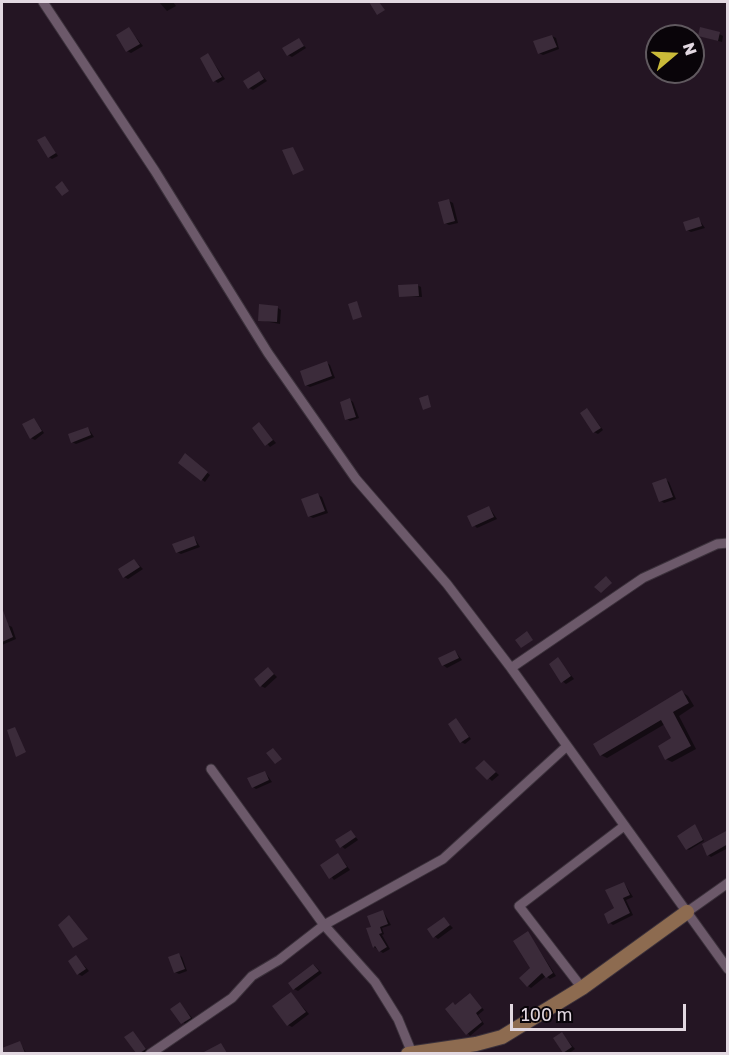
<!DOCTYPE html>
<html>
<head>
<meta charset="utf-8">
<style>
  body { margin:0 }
  #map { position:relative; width:729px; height:1055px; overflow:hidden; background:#241523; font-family:"Golos Text",sans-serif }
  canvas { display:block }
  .frame { position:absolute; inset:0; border:3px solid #e2d8e1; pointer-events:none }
  .north { position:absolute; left:645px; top:24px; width:60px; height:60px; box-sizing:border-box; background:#090409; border:2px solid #60595f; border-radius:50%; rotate:71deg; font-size:16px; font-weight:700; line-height:24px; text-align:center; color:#e2d8e1 }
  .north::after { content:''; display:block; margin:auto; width:21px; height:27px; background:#caba39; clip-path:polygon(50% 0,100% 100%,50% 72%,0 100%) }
  .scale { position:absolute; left:510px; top:1004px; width:176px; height:27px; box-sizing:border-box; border:3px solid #e2d8e1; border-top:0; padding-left:8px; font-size:18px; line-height:21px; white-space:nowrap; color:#e2d8e1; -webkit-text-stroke:4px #090409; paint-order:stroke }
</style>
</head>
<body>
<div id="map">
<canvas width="729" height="1055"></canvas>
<div class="frame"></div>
<div class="north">N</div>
<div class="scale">100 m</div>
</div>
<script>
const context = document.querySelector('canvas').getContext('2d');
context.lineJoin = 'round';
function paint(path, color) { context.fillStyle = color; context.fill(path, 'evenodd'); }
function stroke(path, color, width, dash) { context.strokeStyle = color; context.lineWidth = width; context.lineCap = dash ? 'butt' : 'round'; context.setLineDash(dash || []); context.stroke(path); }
const shadow = new Path2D(`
  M159 2H173L176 6 167 11Z
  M129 29 143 46 131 53 127 51Z
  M719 34 723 36 722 42 700 36Z
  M552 36 556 38 559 49 543 55 539 53Z
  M299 40 306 48 292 57 288 55Z
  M208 55 225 79 218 83 215 81Z
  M259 72 267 81 253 90 249 88Z
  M45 137 58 156 52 159 49 157Z
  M449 201 453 203 458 223 449 225 445 223Z
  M698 218 705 228 691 232 687 230Z
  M417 285 421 287 422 297 401 296Z
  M278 308 281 310 280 324 259 320Z
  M327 363 330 365 335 378 310 387 306 385Z
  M350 400 353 402 359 418 350 421 347 419Z
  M587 409 603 430 598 434 594 432Z
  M34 419 44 433 35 440 31 438Z
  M259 424 276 443 270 447 254 428Z
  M88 428 94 437 76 444 72 442Z
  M189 458 210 475 205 482 201 479Z
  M666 480 669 482 676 499 664 503 661 501Z
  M318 495 322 497 328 513 313 518 309 516Z
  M489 507 497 519 477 528 474 525Z
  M194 537 200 547 181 554 177 552Z
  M134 560 143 569 128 579 124 577Z
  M8 625 12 627 16 639 2 645V627Z
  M455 651 462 660 447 668 443 665 440 659Z
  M558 659 574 679 566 684 562 681Z
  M271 671 277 677 265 688 261 686Z
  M682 692 688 696 694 706 679 716 696 749 672 762 666 759 673 739 665 724 607 758 601 755Z
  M456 720 471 739 465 744 461 742Z
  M484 762 499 775 492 781 478 768Z
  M265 772 272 782 256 789 253 787Z
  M696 827 704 841 689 850 687 849Z
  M351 831 358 840 345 849 341 846Z
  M728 834V848L711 857 708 855 704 845Z
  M338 854 350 870 334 880 322 865Z
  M624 883 633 897 626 900 633 915 613 925 609 922Z
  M383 911 391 925 382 928 384 934 382 935 390 949 383 953 374 947 368 929 373 927Z
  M444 919 453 928 438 939 434 936Z
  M528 933 556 976 550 979 546 976 531 988 528 986 532 968Z
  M179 955 182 957 187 971 179 974 175 972Z
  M76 957 89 971 82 976 78 974Z
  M314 965 322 973 298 991 294 989Z
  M291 994 309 1014 292 1027 288 1025Z
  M470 995 484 1010 478 1015 484 1024 470 1036 447 1009 456 1006Z
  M180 1004 194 1020 186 1025 172 1009Z
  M133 1033 148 1051 146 1054H138L126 1037Z
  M562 1034 575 1049 568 1054 564 1052Z
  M20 1043 27 1054H2V1050Z`);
const building = new Path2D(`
  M369 2H379L385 10 377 15Z
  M129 27 140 44 126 52 116 35Z
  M700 27 720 32 718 41 698 36Z
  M552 35 557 47 538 54 533 41Z
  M299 38 304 46 287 56 282 48Z
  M208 53 222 77 213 82 200 58Z
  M259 71 264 79 248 89 243 81Z
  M45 136 56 153 48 158 37 140Z
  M293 147 304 170 293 175 282 150Z
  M62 181 69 191 62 196 55 187Z
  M449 199 455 221 444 224 438 202Z
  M699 217 702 226 686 231 683 222Z
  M418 284 419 296 399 297 398 285Z
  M357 301 362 317 353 320 348 304Z
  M259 304 278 306 277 322 258 321Z
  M327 361 332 376 305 386 300 371Z
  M428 395 431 407 423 410 419 398Z
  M350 398 356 417 345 420 340 402Z
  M587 408 601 428 593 433 580 413Z
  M34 418 42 431 30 439 22 424Z
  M259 422 273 440 265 446 252 428Z
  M88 427 91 435 71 443 68 434Z
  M185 453 208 472 201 481 178 463Z
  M666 478 673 497 659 502 652 483Z
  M318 493 325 511 308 517 301 499Z
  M489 506 494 517 472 527 467 516Z
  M194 536 197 545 176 553 172 544Z
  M134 559 140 567 123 578 118 569Z
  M606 576 612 583 601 593 594 587Z
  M2 608 13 637 2 642Z
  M527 631 533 640 521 648 515 640Z
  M455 650 459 658 442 666 438 658Z
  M558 657 571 676 561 683 549 664Z
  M268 667 274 674 260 687 254 679Z
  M682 690 689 703 673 712 691 746 665 760 658 746 671 738 661 720 600 756 593 744Z
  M456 718 469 737 460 743 448 724Z
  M15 727 26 752 16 757 7 730Z
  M273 748 282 759 275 764 266 753Z
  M484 760 496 772 487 780 475 768Z
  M265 771 269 780 252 788 247 778Z
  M695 824 703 840 686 850 677 836Z
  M351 830 356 837 340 848 335 840Z
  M728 830V844L707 856 702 844Z
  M338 853 347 867 329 879 320 865Z
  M624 882 630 895 623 898 630 913 608 924 604 914 614 908 605 890Z
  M383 910 388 924 380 927 382 933 379 934 387 947 379 952 375 946 373 948 366 928 371 927 367 916Z
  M69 915 88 939 73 948 58 925Z
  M444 917 450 925 433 938 427 929Z
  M528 931 553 973 546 978 542 973 527 987 519 978 530 968 513 941Z
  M179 953 185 969 174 973 168 957Z
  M76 955 86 969 77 975 68 961Z
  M313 964 319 971 293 990 288 983Z
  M291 992 306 1012 287 1026 272 1006Z
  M470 993 482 1008 476 1013 482 1022 466 1035 445 1009 453 1002 455 1005Z
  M180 1002 191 1018 181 1024 170 1009Z
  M133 1031 146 1049 140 1053H136L124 1037Z
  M562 1032 572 1047 563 1053 553 1038Z
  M20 1041 25 1053H2V1048Z
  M221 1043 227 1053H202Z`);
const street = new Path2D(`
  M43 2 155 171 268 353 356 479 447 584 511 668 728 969
  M511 668 643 578 717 544 728 543
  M211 769 324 925 375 982 398 1019 412 1053
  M687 912 728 883
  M582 988 519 906 624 826
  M150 1054 232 998 252 976 279 960 324 925 443 859 567 746`);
const secondary = new Path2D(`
  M408 1054 476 1044 502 1037 582 988 687 912`);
paint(shadow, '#0007');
paint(building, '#3b2b3a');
stroke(street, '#3b313b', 11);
stroke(secondary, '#3b313b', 16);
stroke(street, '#6c596a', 9);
stroke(secondary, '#8d6b50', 14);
</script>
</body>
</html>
